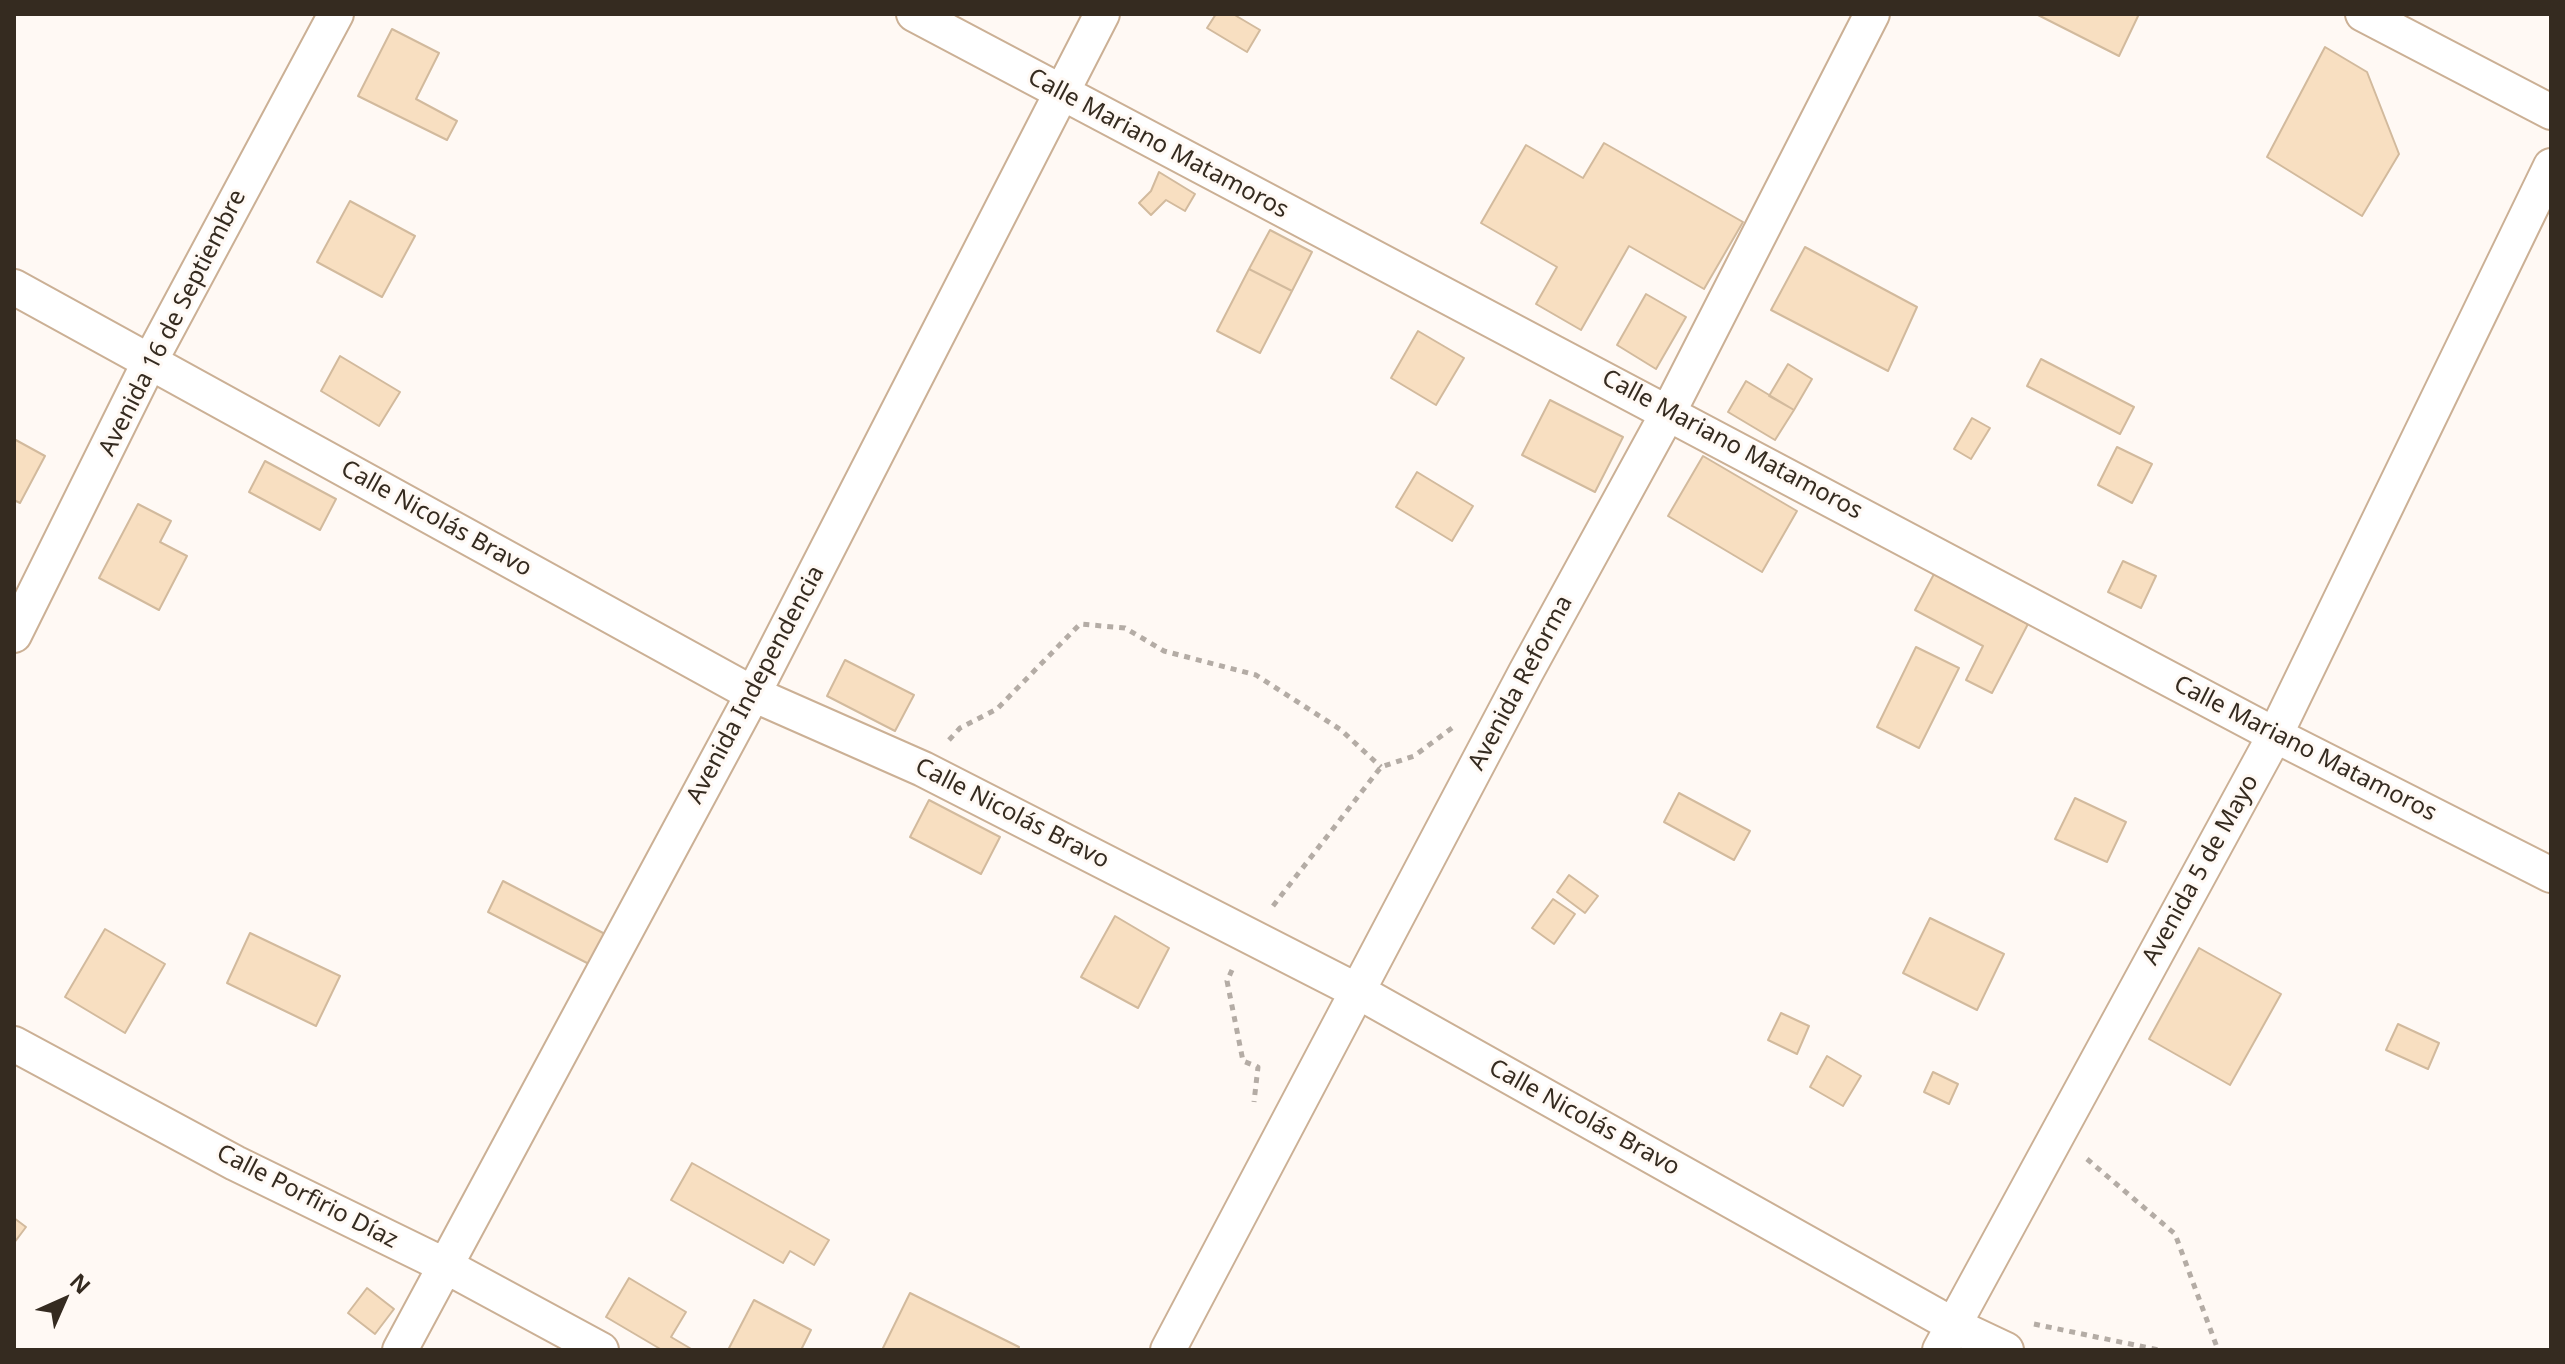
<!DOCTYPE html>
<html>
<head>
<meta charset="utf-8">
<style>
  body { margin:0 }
  #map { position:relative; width:2565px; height:1364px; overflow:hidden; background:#fff9f4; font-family:"Noto Sans",sans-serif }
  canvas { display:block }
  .frame { position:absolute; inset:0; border:16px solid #352b20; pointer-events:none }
  .north { position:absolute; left:24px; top:1260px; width:80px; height:80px; -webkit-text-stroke:6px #fff9f4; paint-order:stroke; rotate:45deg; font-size:22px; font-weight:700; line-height:32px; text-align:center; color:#352b20 }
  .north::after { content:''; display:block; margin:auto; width:28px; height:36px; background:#352b20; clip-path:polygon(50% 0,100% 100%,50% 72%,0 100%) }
</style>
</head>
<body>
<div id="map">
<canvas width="2565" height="1364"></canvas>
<div class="frame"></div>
<div class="north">N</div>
</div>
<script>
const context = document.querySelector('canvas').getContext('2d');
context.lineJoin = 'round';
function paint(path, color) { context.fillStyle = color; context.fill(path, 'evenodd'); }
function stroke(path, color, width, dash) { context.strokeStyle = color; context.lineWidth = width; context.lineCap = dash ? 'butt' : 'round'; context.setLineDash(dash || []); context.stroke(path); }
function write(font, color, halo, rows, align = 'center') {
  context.font = font + ' "Noto Sans",sans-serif'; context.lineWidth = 6; context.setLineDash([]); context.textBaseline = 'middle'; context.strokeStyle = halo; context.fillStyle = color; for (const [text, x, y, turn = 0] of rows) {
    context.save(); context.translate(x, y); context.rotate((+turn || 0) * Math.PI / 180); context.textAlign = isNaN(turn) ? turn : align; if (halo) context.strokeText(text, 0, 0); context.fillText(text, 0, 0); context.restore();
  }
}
const building = new Path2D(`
  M1216 14H1233L1260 30 1247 52 1207 28Z
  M2036 14H2139L2119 56Z
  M392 29 439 53 416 99 457 121 447 140 358 96Z
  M2325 47 2367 72 2399 154 2362 216 2267 157Z
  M1604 143 1743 222 1704 289 1629 246 1581 330 1536 304 1557 267 1481 223 1526 145 1583 178Z
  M1159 172 1195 194 1185 211 1166 200 1151 215 1139 203 1151 191Z
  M350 201 415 236 382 297 317 262Z
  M1270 230 1312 252 1292 291 1249 269Z
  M1805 247 1917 307 1888 371 1771 310Z
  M1249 269 1292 291 1260 353 1217 331Z
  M1646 294 1686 317 1656 369 1617 345Z
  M1418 331 1464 358 1436 405 1391 378Z
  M340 356 400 392 379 426 321 391Z
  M2041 359 2134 407 2120 434 2027 386Z
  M1788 364 1812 379 1794 410 1769 396Z
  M1746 381 1794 410 1775 440 1728 412Z
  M1550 400 1623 437 1595 492 1522 455Z
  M1972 418 1990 428 1971 459 1954 449Z
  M14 439 45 456 20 503 14 500Z
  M2117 447 2152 464 2132 503 2098 485Z
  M1703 456 1797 511 1762 572 1668 516Z
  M265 461 336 499 320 530 249 492Z
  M1417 472 1473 506 1452 541 1396 507Z
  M138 504 171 521 160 542 187 556 159 610 99 578Z
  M2123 561 2156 576 2141 608 2108 592Z
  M1934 574 2028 624 1992 693 1966 680 1983 646 1915 610Z
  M1916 647 1959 668 1919 748 1877 727Z
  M845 660 914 695 895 731 827 696Z
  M1679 793 1750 831 1734 860 1664 822Z
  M2075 798 2126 822 2107 862 2055 839Z
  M929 800 1000 837 981 874 910 837Z
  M1569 875 1598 896 1585 913 1557 892Z
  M503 881 605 934 589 964 488 912Z
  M1553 899 1575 914 1554 944 1532 928Z
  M1115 916 1169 948 1138 1008 1081 977Z
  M1930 918 2004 954 1977 1010 1903 973Z
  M105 929 165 964 125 1033 65 997Z
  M250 933 340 976 316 1026 227 983Z
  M2199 948 2281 994 2230 1085 2149 1039Z
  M1781 1013 1809 1026 1797 1054 1768 1040Z
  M2398 1024 2439 1043 2428 1069 2386 1050Z
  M1827 1056 1861 1076 1843 1106 1810 1087Z
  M1933 1072 1958 1084 1949 1104 1924 1092Z
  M692 1163 829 1240 814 1265 790 1251 783 1263 671 1200Z
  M14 1218 26 1227 14 1243Z
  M629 1278 686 1312 671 1337 693 1350H662L606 1317Z
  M367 1288 394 1309 375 1334 348 1313Z
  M910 1293 1019 1347 1018 1350H882Z
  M754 1300 811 1330 801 1350H728Z`);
const path = new Path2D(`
  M949 740 960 728 997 709 1080 624 1125 628 1164 651 1256 675 1341 730 1381 767
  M1273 906 1381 767 1414 756 1452 728
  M1232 970 1227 981 1243 1061 1258 1067 1254 1102
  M2087 1159 2175 1234 2218 1350
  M2034 1324 2159 1350`);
const minor = new Path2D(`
  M914 14 2275 735 2551 875
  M2363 14 2551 112
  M14 287 753 694 923 769 1359 992 1953 1325 2006 1350
  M14 635 150 361 336 14
  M14 1044 235 1163 444 1265 601 1350
  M400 1350 753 694 1102 14
  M1168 1350 1526 672 1669 411 1872 14
  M1940 1350 2275 735 2551 166`);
const streetNames = [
  ["Calle Mariano Matamoros",1158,144,28],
  ["Avenida 16 de Septiembre",173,323,-63],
  ["Calle Mariano Matamoros",1732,445,28],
  ["Calle Nicolás Bravo",436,519,29],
  ["Avenida Reforma",1521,683,-62],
  ["Avenida Independencia",756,685,-62],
  ["Calle Mariano Matamoros",2305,749,27],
  ["Calle Nicolás Bravo",1012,814,27],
  ["Avenida 5 de Mayo",2201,870,-61],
  ["Calle Nicolás Bravo",1584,1118,29],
  ["Calle Porfirio Díaz",307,1197,27]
];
paint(building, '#f8dfc1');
stroke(building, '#d2ba9d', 2);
stroke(minor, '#cbb095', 38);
stroke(path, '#b4aca5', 5, [6, 6]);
stroke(minor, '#fff', 34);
write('24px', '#352b20', '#fff9f4', streetNames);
</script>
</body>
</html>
